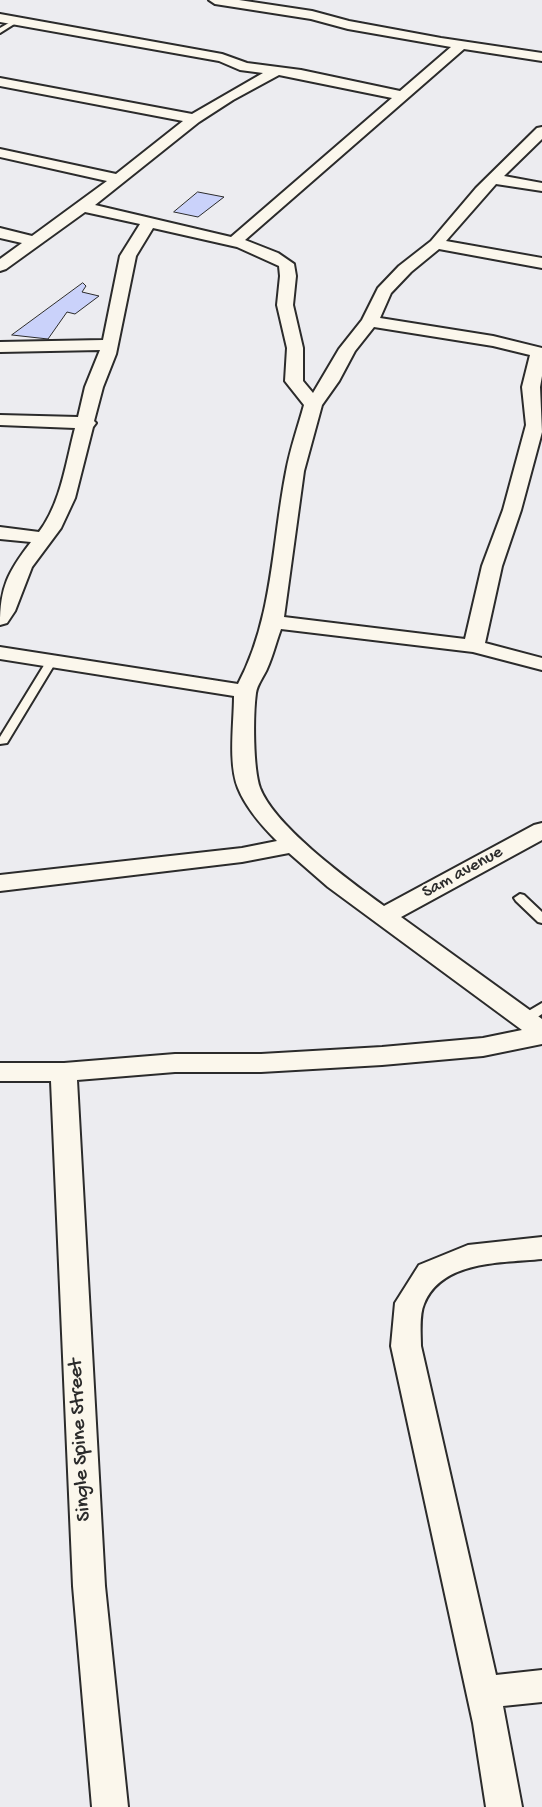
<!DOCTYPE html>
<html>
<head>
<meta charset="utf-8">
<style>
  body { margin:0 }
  canvas { display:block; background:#ececf0 }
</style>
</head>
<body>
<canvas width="542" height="1807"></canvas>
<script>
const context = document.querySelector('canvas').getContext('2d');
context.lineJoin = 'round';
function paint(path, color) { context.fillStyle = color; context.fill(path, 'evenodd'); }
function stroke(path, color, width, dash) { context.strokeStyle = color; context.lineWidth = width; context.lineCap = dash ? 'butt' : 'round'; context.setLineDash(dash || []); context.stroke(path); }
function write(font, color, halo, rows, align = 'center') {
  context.font = font + ' "Gochi Hand",sans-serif'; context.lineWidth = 4; context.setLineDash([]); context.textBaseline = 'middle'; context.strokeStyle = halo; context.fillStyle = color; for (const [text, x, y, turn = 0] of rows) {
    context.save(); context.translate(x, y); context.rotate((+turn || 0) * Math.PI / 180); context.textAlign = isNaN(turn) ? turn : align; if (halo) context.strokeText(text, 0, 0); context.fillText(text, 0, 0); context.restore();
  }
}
const building = new Path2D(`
  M198 192 224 197 198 217 174 212Z
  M83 283 86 286 82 292 99 296 75 314 67 312 48 339 12 335Z`);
const service = new Path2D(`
  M14 20 19 21 0 33V28Z
  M51 659 56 662 7 743 0 744V737L46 662Z
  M520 894 524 895 542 912V923L538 922 516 901 514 898Z
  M542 1003V1014L530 1022H520L518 1019 520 1016Z`);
const minor = new Path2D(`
  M209 0H239L312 11 349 21 441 38 542 53V61L464 49 245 240 278 253 294 264 296 276 293 305 303 348V381L313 393 339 349 362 320 378 288 399 266 431 241 476 188 537 128 542 127V139L504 176 542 183V191L496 184 446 241 542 258V268L439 249 411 272 391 293 380 318 493 336 542 348V376L540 387 542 432 521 510 502 566 485 643 542 658V670L473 652 281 629C276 642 273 656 267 669 264 676 257 685 256 693 253 715 253 768 260 788 275 827 350 881 384 906L534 825 542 823V840L401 917 542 1019V1044L483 1056 382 1065 261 1072H175L77 1080 105 1586 128 1807H92L73 1586 51 1081H0V1063H64L175 1054H261L382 1047 483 1038 522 1030 328 887 289 853 242 862 0 891V875L242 848 277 841C262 826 246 808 238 788 228 763 234 723 234 696L0 659V647L238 684C273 618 272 543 286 472 290 449 298 427 304 405L285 381 287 348 277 305 280 276 279 266 237 247 153 228 136 256 116 354 103 387 94 421 96 423 93 427 75 498 61 528 32 567 15 611 7 623 0 625C0 587 8 572 31 542L0 539V527L39 532C61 503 66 462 75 428L0 425V415L78 417 85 387 100 350 0 352V342L103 340 120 256 140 224 85 212 6 269 0 271V259L22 243 0 238V228L32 236 107 181 0 157V149L116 174 183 121 0 86V78L192 114 263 73 240 70 219 61 0 22V14L222 54 247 63 301 70 400 91 451 47 348 29 311 19 215 4ZM279 75 392 98 231 237 95 205 199 122 233 100ZM374 327 493 346 530 355 522 387 526 425 503 510 482 566 465 639 284 617 304 471 322 405 339 381 355 351Z
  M542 1237V1259C502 1263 442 1260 424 1304 419 1315 421 1334 421 1346L496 1675 542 1670V1702L503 1706 522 1807H486L473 1723 391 1346 395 1303 419 1265 468 1245Z`);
const streetNames = [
  ["Sam avenue",463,873,-29]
];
const nearStreetnames = [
  ["Single Spine Street",81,1440,-93]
];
paint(building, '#cad2fa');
stroke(building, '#2b2b2b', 1);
stroke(service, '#2b2b2b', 4);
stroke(minor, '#2b2b2b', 4);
paint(service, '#fbf7ec');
paint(minor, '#fbf7ec');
write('18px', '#2b2b2b', '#fbf7ec', streetNames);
write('21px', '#2b2b2b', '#fbf7ec', nearStreetnames);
</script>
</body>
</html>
